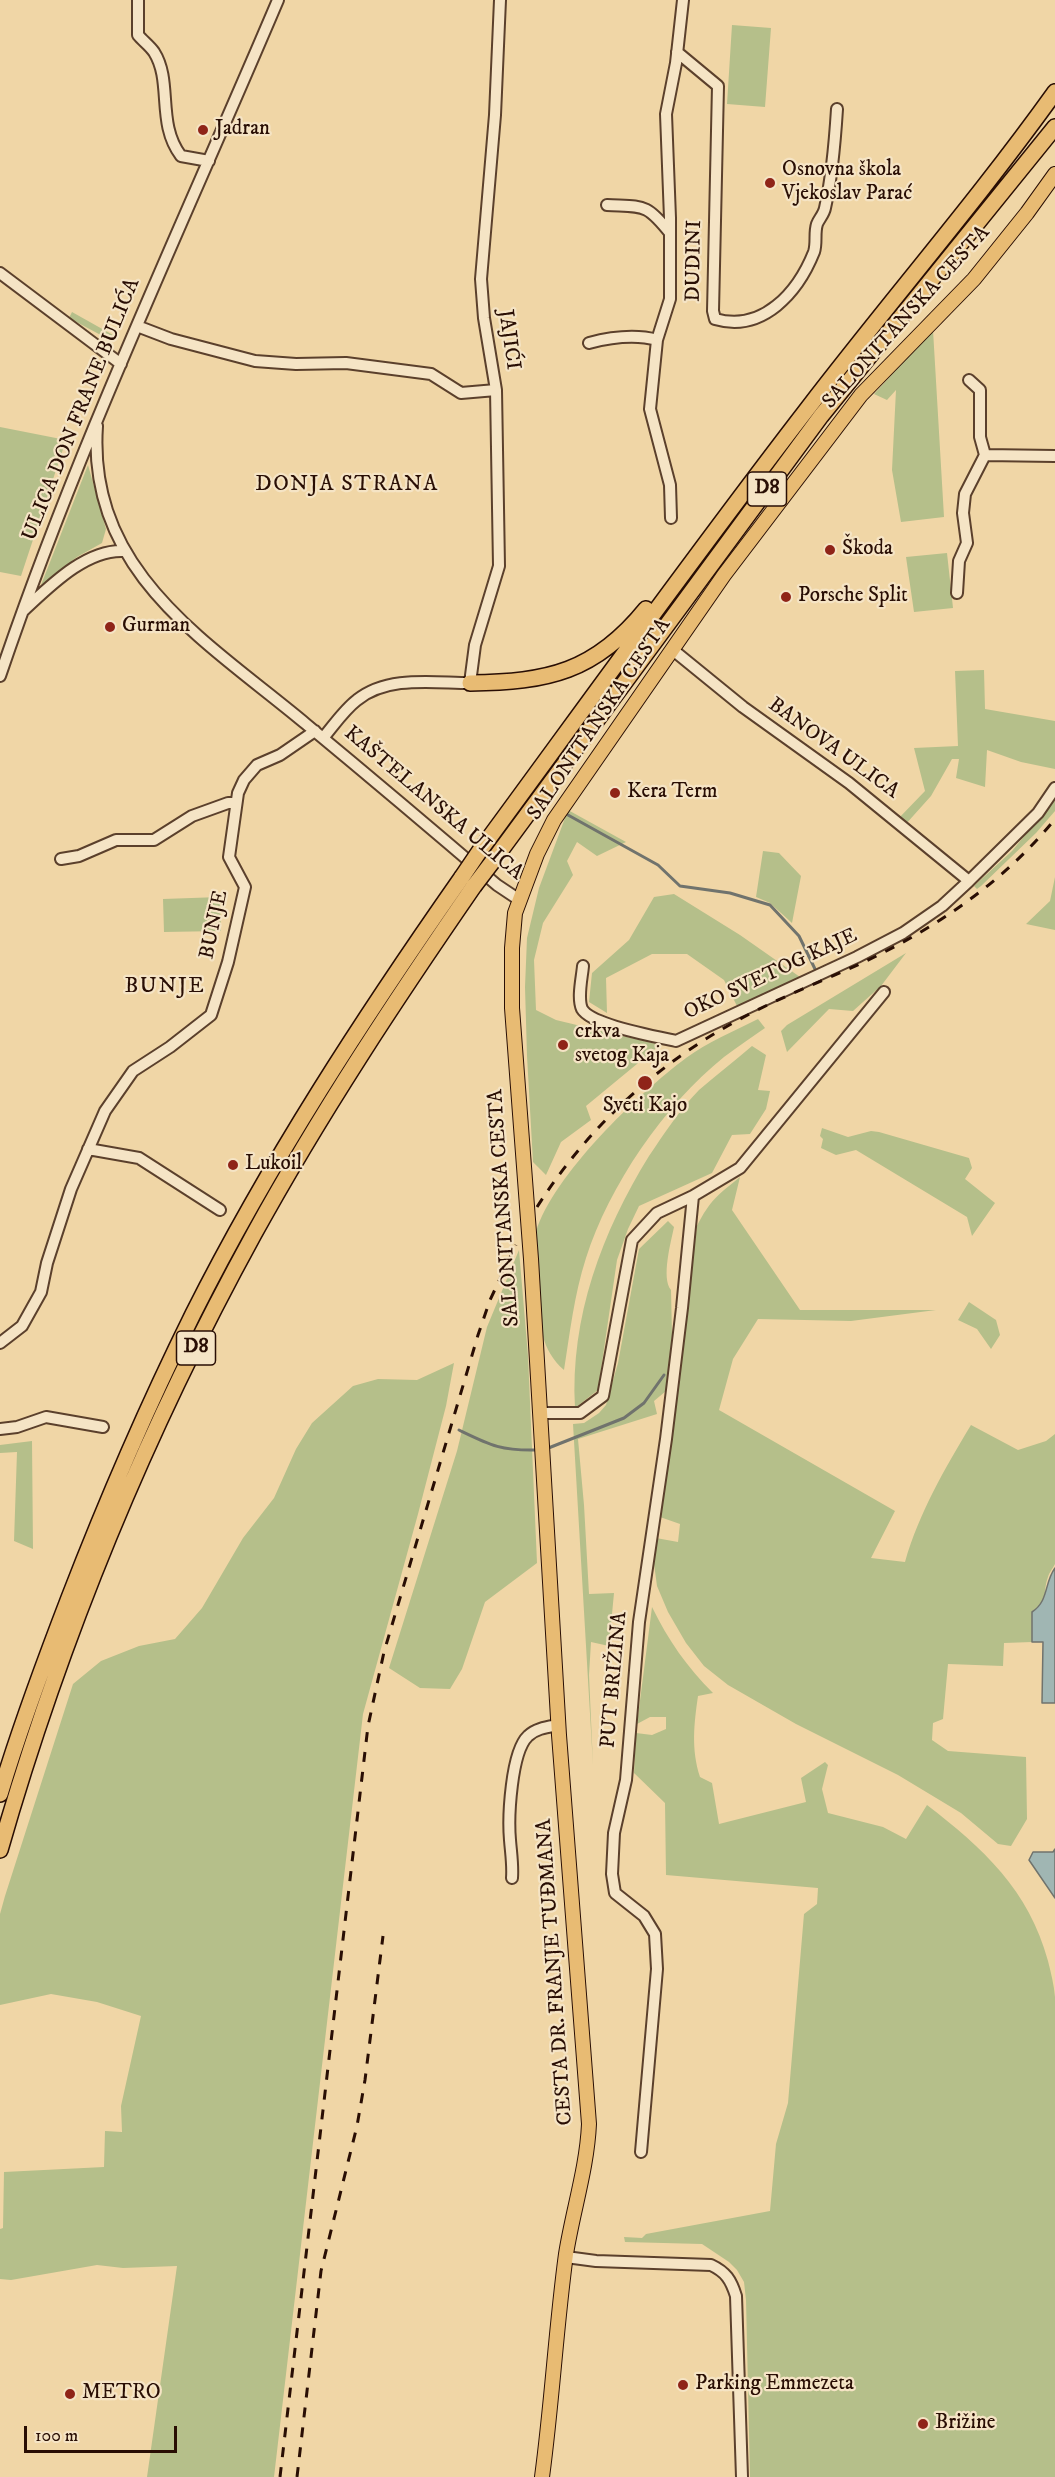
<!DOCTYPE html>
<html>
<head>
<meta charset="utf-8">
<style>
  body { margin:0 }
  #map { position:relative; width:1055px; height:2477px; overflow:hidden; background:#f0d6a6; font-family:"IM FELL DW Pica",serif }
  canvas { display:block }
  .scale { position:absolute; left:24px; top:2426px; width:153px; height:27px; box-sizing:border-box; border:3px solid #290e04; border-top:0; padding-left:8px; font-size:18px; line-height:21px; white-space:nowrap; color:#290e04; -webkit-text-stroke:4px #f5e4c5; paint-order:stroke }
</style>
</head>
<body>
<div id="map">
<canvas width="1055" height="2477"></canvas>
<div class="scale">100 m</div>
</div>
<script>
const context = document.querySelector('canvas').getContext('2d');
context.lineJoin = 'round';
function paint(path, color) { context.fillStyle = color; context.fill(path, 'evenodd'); }
function stroke(path, color, width, dash) { context.strokeStyle = color; context.lineWidth = width; context.lineCap = dash ? 'butt' : 'round'; context.setLineDash(dash || []); context.stroke(path); }
function write(font, color, halo, rows, align = 'center') {
  context.font = font + ' "IM FELL DW Pica",serif'; context.lineWidth = 4.5; context.setLineDash([]); context.textBaseline = 'middle'; context.strokeStyle = halo; context.fillStyle = color; for (const [text, x, y, turn = 0] of rows) {
    context.save(); context.translate(x, y); context.rotate((+turn || 0) * Math.PI / 180); context.textAlign = isNaN(turn) ? turn : align; if (halo) context.strokeText(text, 0, 0); context.fillText(text, 0, 0); context.restore();
  }
}
const green = new Path2D(`
  M732 25 771 28 765 107 727 104Z
  M72 312 113 335 110 340 69 318Z
  M933 330 944 517 901 522 892 470 896 390 887 400 874 394Z
  M0 427 66 440 21 576 0 572Z
  M88 465 106 529 102 543 77 557 41 585Z
  M947 553 953 608 914 612 906 557Z
  M984 670 985 709 1055 721V769L1021 762 987 750 985 787 956 778 959 759H952L931 796 905 825 898 819 925 791 914 748 958 746 955 671Z
  M1055 799V811L1036 833 981 886 977 889 974 886 1012 851Z
  M568 810 626 842 597 856 577 842 567 861 573 875 543 923 534 960 536 1010 556 1020 660 1045 586 1106 591 1120 561 1142 546 1175 533 1162 527 1056 525 987 527 938 539 888Z
  M763 851 779 853 801 876 792 923 770 903 756 897Z
  M1055 877V930L1026 924 1050 901Z
  M674 894 740 935 800 977 738 1008 724 980 687 954H652L606 978 607 1013 589 1002 592 973 629 940 654 897Z
  M220 897 221 931 164 932 163 899Z
  M906 953 881 986 853 1011 829 1009 787 1052 781 1031 787 1025Z
  M758 1019 765 1028C751 1038 737 1047 724 1057 664 1105 609 1186 586 1258 574 1295 570 1333 564 1370 541 1350 539 1323 538 1296 537 1279 532 1247 536 1232 553 1175 639 1093 686 1058 708 1042 734 1031 758 1019Z
  M752 1046 766 1055 758 1090 770 1091 766 1109 750 1134 732 1135 712 1173 639 1206 628 1229 617 1260 598 1390 575 1408C570 1317 602 1232 649 1156 664 1134 680 1109 699 1090 716 1075 735 1061 752 1046Z
  M822 1128 848 1137 871 1131 879 1132 969 1158 972 1168 965 1179 995 1203 972 1236 967 1217 856 1150 836 1155 821 1148 823 1139 820 1136Z
  M740 1177 732 1210 800 1310H936L851 1321 758 1319 733 1359 719 1410 895 1511 871 1558 905 1562C919 1513 945 1468 971 1425L1018 1450 1046 1441 1055 1434V1564C1053 1568 1049 1573 1048 1577 1042 1593 1050 1600 1032 1613V1642L1004 1643 1003 1666 948 1664 943 1719 933 1723 932 1740 948 1751 1026 1757 1027 1819 1011 1846 998 1844 961 1813 898 1775 796 1724 728 1685 704 1666 686 1643 668 1612 657 1586 654 1564 656 1538 678 1542 680 1524 660 1517 697 1226C710 1200 718 1195 740 1177Z
  M668 1221 674 1227C671 1242 661 1278 671 1290L672 1335 666 1391 654 1401 657 1414 578 1439 584 1505 589 1594 614 1593 609 1646 591 1642 589 1675 593 1765 573 1424 584 1423 599 1413 606 1405 618 1363 639 1249Z
  M519 1250 528 1356 537 1563 485 1602 462 1669 450 1689 420 1688 389 1668 457 1451 487 1327Z
  M969 1302 996 1320 1000 1335 991 1349 977 1329 958 1320Z
  M454 1363 446 1406 418 1514 363 1714 274 2477H147L177 2266 123 2268 97 2265 11 2280 0 2279V2229L3 2228 4 2172 104 2167 105 2131 122 2132 121 2106 141 2016 97 2002 51 1994 0 2005V1914L5 1896 73 1684 101 1661 139 1646 175 1639 202 1608 243 1538 274 1498 296 1449 312 1423 353 1386 378 1379 417 1380Z
  M32 1441 33 1549 14 1541 17 1452 0 1453V1445Z
  M652 1607C668 1640 687 1667 713 1693L698 1696C694 1724 691 1749 700 1777L712 1783 719 1824 806 1802 801 1778 825 1762 828 1765 822 1789 828 1813 883 1827 906 1839 927 1805C983 1848 1029 1890 1048 1961 1051 1973 1054 1985 1055 1997V2477H750L746 2300 744 2282 737 2270 729 2262 702 2244 625 2242 624 2237 642 2238 646 2234 770 2211 776 2144 788 2103 804 1914 817 1904 818 1888 666 1875 665 1803 634 1773 636 1733 652 1735 666 1729V1717H650L637 1724Z`);
const water = new Path2D(`
  M1055 1568V1703H1042L1043 1642H1032V1612C1049 1601 1044 1583 1055 1568Z
  M1055 1849V1898L1029 1860 1033 1852H1053Z`);
const stream = new Path2D(`
  M568 815 658 865 680 886 730 893 770 905 799 936 815 969
  M459 1430C490 1445 501 1451 537 1450
  M546 1449 624 1418 644 1403 664 1375`);
const minor = new Path2D(`
  M138 0V35C143 41 150 46 154 52 173 82 156 123 181 156L209 161
  M677 52 718 86 713 311 715 319C763 333 798 292 814 252 817 243 814 233 817 224 819 219 824 214 825 208 832 177 835 141 837 109
  M607 205C644 207 646 203 670 233
  M0 273 121 364
  M137 326 171 339 255 361 296 364 346 363 431 374 461 393 496 390
  M589 343C612 337 635 334 657 340
  M969 380 980 390V437L985 455
  M97 426C87 573 208 642 306 724 370 777 434 831 497 885L518 899
  M671 518 670 485 650 409 657 340 670 299V218L666 114 676 63 683 0
  M957 593 959 561 967 543 963 513 965 494 985 455 1055 456
  M24 610C50 586 86 549 124 551
  M673 650 743 707 849 783 969 881
  M0 676C78 445 183 224 278 0
  M323 738C334 725 344 710 357 700 388 675 434 683 470 683L475 645 499 566 496 390 484 318 481 279 495 115 500 0
  M61 859 79 856 116 840H154L192 816 228 803H236
  M583 966C582 978 577 998 582 1009 591 1025 657 1037 676 1041L857 957 903 933 942 906 969 881 1038 813 1055 788
  M88 1149 139 1158 220 1210
  M0 1343 22 1326 41 1292 47 1263 71 1189 105 1111 133 1071 170 1047 211 1015 228 962 245 887 229 857 238 793 244 780 257 765 280 755 315 731
  M540 1413H580L603 1396 632 1240 657 1213 693 1196 740 1168 884 992
  M0 1429 17 1427 46 1417 103 1427
  M512 1878C513 1865 511 1853 510 1840 508 1817 511 1752 528 1736 536 1728 548 1727 559 1725
  M641 2152 657 1969 655 1934 644 1916 615 1893 612 1874 614 1833 626 1780 639 1622 666 1439 682 1308 693 1196
  M566 2257 596 2261 711 2265C726 2272 731 2280 736 2296L742 2477`);
const major = new Path2D(`
  M542 2477C552 2403 556 2328 566 2254 573 2210 587 2168 589 2124L559 1735 531 1259 512 1008V948L515 913 537 854 554 820 724 575 861 395 974 279 1027 213 1055 174`);
const highway = new Path2D(`
  M470 683C548 682 595 672 646 609
  M481 849C589 702 696 553 808 408 889 302 977 201 1055 92
  M493 861 821 416 1055 127
  M0 1794C20 1727 44 1663 69 1598 106 1502 147 1407 193 1314 270 1161 364 1017 462 877
  M0 1850C61 1637 147 1429 254 1234 320 1114 396 999 474 886`);
const rail = new Path2D(`
  M537 1207C586 1130 653 1067 733 1023 775 999 821 982 864 962 936 928 1005 881 1055 819
  M280 2477 368 1726 384 1652 478 1335 490 1300 516 1245
  M297 2477 321 2271 357 2126 365 2080 383 1936`);
const highwayBridge = new Path2D(`
  M462 877 481 849
  M474 886 493 861`);
const markers = [
  [203,130,6,"#8f2418"],
  [770,183,6,"#8f2418"],
  [830,550,6,"#8f2418"],
  [786,597,6,"#8f2418"],
  [110,627,6,"#8f2418"],
  [615,793,6,"#8f2418"],
  [563,1045,6,"#8f2418"],
  [645,1083,8,"#8f2418"],
  [233,1165,6,"#8f2418"],
  [683,2385,6,"#8f2418"],
  [70,2394,6,"#8f2418"],
  [923,2424,6,"#8f2418"]
];
const shields = [
  [767,489,39],
  [196,1348,39]
];
const shieldNames = [
  ["D8",767,489],
  ["D8",196,1348]
];
const poiNames = [
  ["Jadran",215,130],
  ["Osnovna škola",782,171],
  ["Vjekoslav Parać",782,195],
  ["Škoda",842,550],
  ["Porsche Split",798,597],
  ["Gurman",122,627],
  ["Kera Term",627,793],
  ["crkva",575,1033],
  ["svetog Kaja",575,1057],
  ["Sveti Kajo",645,1107,"center"],
  ["Lukoil",245,1165],
  ["Parking Emmezeta",695,2385],
  ["METRO",82,2394],
  ["Brižine",935,2424]
];
const streetNames = [
  ["DUDINI",695,261,-89],
  ["SALONITANSKA CESTA",907,318,-48],
  ["JAJIĆI",508,340,82],
  ["ULICA DON FRANE BULIĆA",82,410,-68],
  ["SALONITANSKA CESTA",600,720,-56],
  ["BANOVA ULICA",833,749,36],
  ["KAŠTELANSKA ULICA",433,804,40],
  ["BUNJE",215,925,-78],
  ["OKO SVETOG KAJE",771,975,-25],
  ["SALONITANSKA CESTA",505,1208,-94],
  ["PUT BRIŽINA",615,1680,-85],
  ["CESTA DR. FRANJE TUĐMANA",556,1972,-94]
];
const neighbourhoodNames = [
  ["DONJA STRANA",347,485],
  ["BUNJE",165,987]
];
paint(green, '#b5bf8a');
paint(water, '#a0b6b3');
stroke(water, '#70736d', 1.5);
stroke(stream, '#70736d', 3);
stroke(minor, '#5b402c', 14);
stroke(major, '#290e04', 16);
stroke(highway, '#290e04', 18);
stroke(minor, '#f5e4c5', 10);
stroke(major, '#e8bb73', 14);
stroke(highway, '#e8bb73', 15);
stroke(rail, '#290e04', 3, [10, 10]);
stroke(highwayBridge, '#290e04', 18, []);
stroke(highwayBridge, '#e8bb73', 15);
for (const [x, y, r, color] of markers) { const dot = new Path2D(); dot.arc(x, y, r, 0, 2 * Math.PI); context.fillStyle = color; context.fill(dot); stroke(dot, '#f5e4c5', 2); }
for (const [x, y, w] of shields) { const box = new Path2D(); box.roundRect(x - w / 2, y - 17, w, 34, 4.5); context.fillStyle = '#f5e4c5'; context.fill(box); stroke(box, '#290e04', 1.5); }
write('bold 20px', '#290e04', null, shieldNames);
write('21px', '#290e04', '#f5e4c5', poiNames, 'left');
write('21px', '#290e04', '#f5e4c5', streetNames);
context.letterSpacing = '1.5px';
write('22px', '#290e04', '#f5e4c5', neighbourhoodNames);
context.letterSpacing = '0px';
</script>
</body>
</html>
